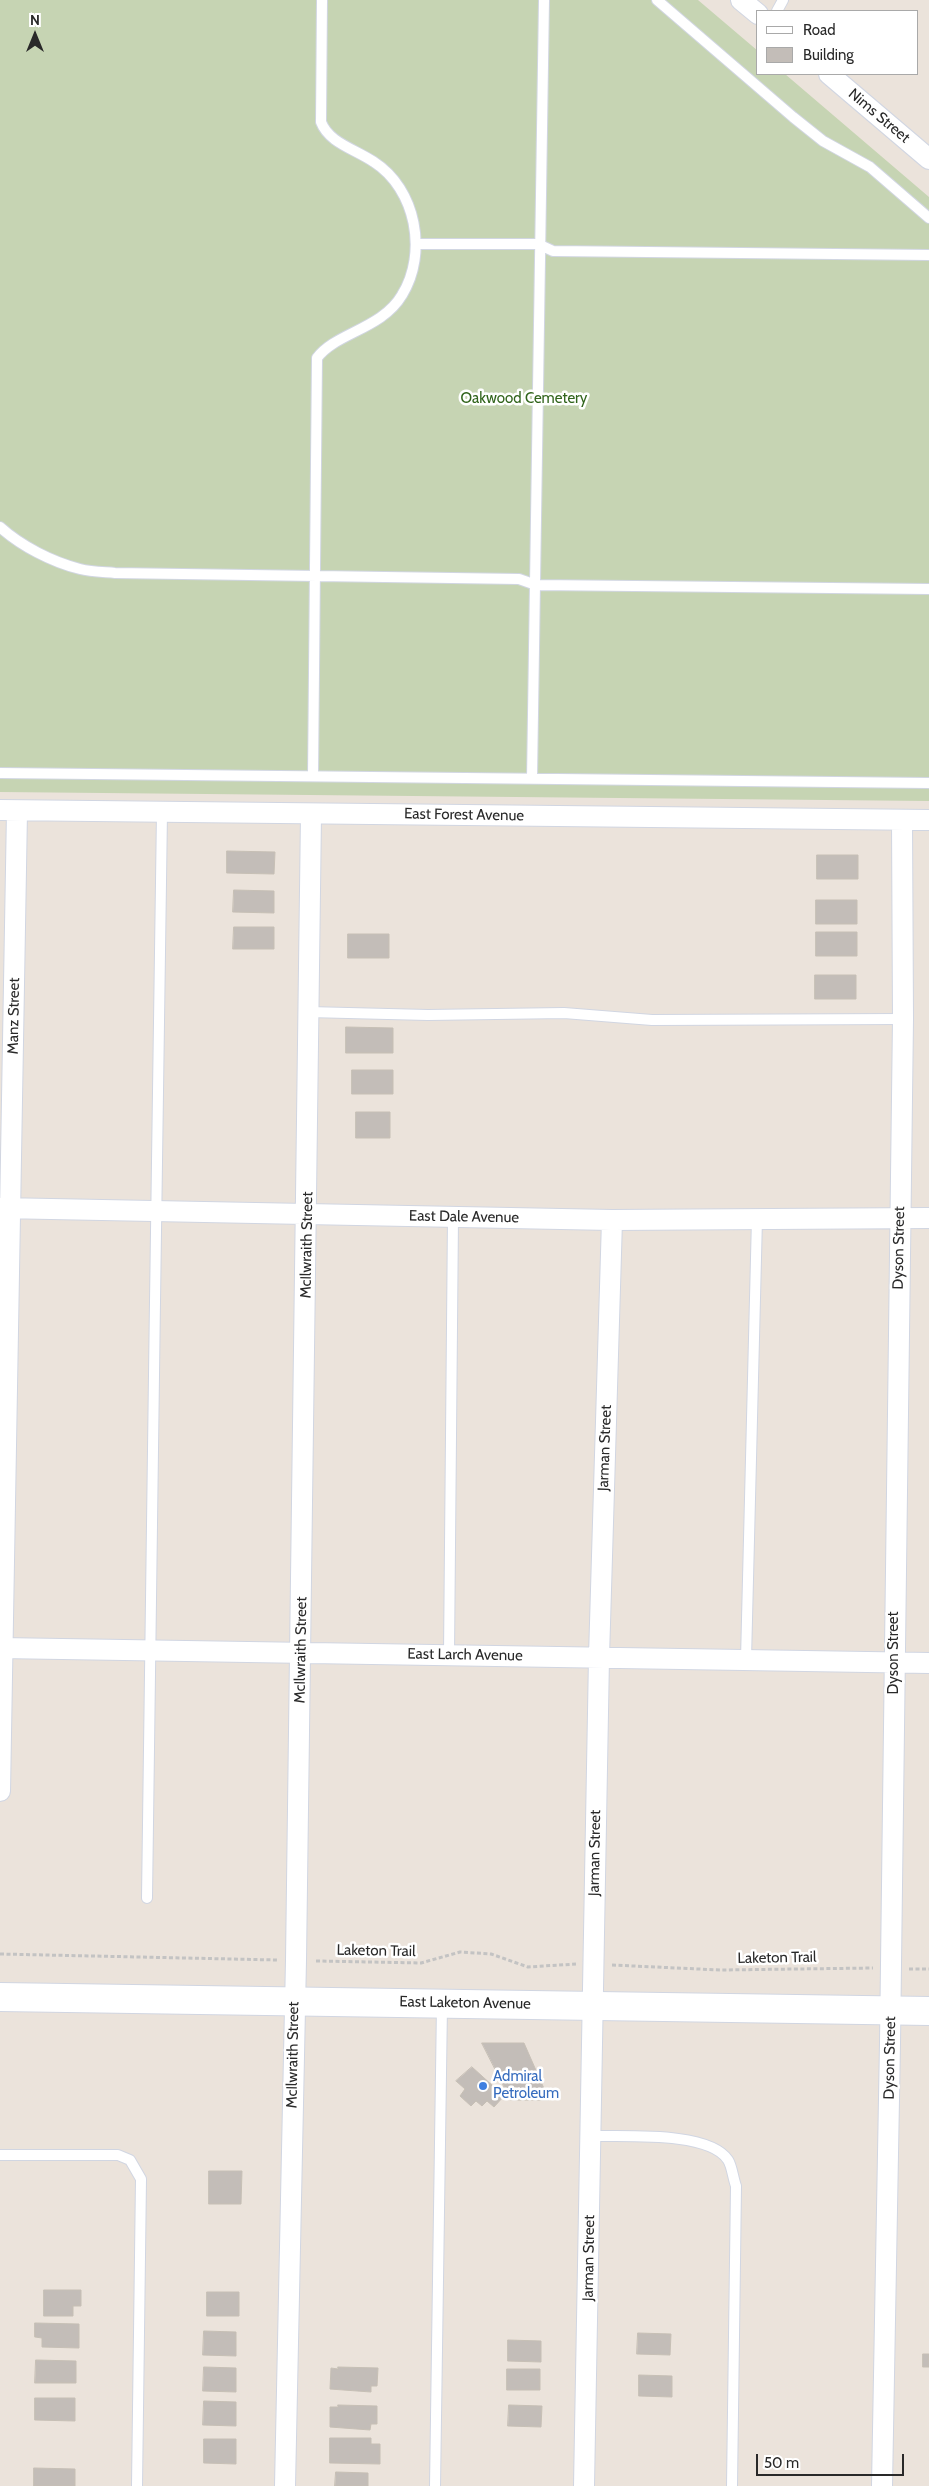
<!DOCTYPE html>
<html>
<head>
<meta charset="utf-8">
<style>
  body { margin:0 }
  #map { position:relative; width:929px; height:2486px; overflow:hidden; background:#ebe3db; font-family:Cabin,sans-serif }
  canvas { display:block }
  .legend { position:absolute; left:756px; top:10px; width:162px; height:65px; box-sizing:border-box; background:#fff; border:1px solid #a9a9a9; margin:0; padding:6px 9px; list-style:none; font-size:15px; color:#292929 }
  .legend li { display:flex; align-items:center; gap:10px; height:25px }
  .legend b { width:25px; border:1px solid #a9a9a9 }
  .north { position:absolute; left:10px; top:10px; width:50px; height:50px; -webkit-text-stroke:4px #fff; paint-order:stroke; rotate:0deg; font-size:14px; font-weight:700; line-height:20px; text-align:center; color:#292929 }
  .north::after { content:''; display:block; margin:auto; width:18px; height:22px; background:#292929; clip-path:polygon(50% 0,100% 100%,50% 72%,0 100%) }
  .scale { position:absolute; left:756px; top:2454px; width:148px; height:22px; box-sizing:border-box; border:2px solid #292929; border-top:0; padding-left:6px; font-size:15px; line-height:18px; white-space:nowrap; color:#292929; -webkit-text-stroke:4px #fff; paint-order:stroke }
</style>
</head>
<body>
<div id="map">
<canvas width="929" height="2486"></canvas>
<ul class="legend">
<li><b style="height:6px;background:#fff"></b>Road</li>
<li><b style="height:14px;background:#c3bdb8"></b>Building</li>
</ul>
<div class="north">N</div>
<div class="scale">50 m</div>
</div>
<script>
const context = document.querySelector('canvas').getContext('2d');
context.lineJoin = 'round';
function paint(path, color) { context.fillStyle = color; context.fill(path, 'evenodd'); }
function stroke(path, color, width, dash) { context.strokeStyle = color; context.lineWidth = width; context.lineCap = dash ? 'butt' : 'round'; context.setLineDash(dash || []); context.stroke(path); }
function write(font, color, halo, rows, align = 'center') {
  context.font = font + ' Cabin,sans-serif'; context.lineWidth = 5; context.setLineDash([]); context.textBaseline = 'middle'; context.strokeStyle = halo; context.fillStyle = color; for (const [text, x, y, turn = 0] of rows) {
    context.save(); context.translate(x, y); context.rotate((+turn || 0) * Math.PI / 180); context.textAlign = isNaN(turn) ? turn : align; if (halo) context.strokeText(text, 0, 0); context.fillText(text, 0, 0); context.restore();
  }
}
const cemetery = new Path2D(`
  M0 0H698L758 51V74H785L929 197V801L0 792Z`);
const building = new Path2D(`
  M227 851 275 852 274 874 227 873Z
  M817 855H858V879H817Z
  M234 890 274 891V913L233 912Z
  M816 900H857V924H816Z
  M234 927H274V949H233Z
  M816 932H857V956H816Z
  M348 934H389V958H348Z
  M815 975H856V999H815Z
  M346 1027 393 1028V1053H346Z
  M352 1070H393V1094H352Z
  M356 1112H390V1138H356Z
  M482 2043H524L549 2100H511Z
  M472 2067 504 2096 494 2107 487 2101 482 2106 476 2101 471 2106 460 2096 465 2089 456 2081Z
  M209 2171H242L241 2204H209Z
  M44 2290H81V2306H73V2316H44Z
  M207 2292H239V2316H207Z
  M35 2323 79 2324V2348L42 2347V2338L35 2337Z
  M204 2331 236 2332V2356L203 2355Z
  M638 2333 671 2334 670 2355 637 2354Z
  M508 2340 541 2341V2362L508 2361Z
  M923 2354H929V2367H923Z
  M36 2360 76 2361V2383H35Z
  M204 2367 236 2368V2392L203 2391Z
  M338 2367 378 2368 377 2386H371V2392L330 2389 331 2368 338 2369Z
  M507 2369H540V2390H507Z
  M639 2375 672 2376V2397L639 2396Z
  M35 2398H75V2421L35 2420Z
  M204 2401 236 2402V2426L203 2425Z
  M338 2405 377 2406V2424H371L370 2430 330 2427V2407H338Z
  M509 2405 542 2406 541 2427 508 2426Z
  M330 2438H371V2444H380V2464L330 2463Z
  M204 2439H236V2464L204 2463Z
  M34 2468 75 2469V2486H34Z
  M336 2472 368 2473V2486H335Z`);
const path = new Path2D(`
  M0 1954 277 1960
  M316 1961 421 1963 460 1952 491 1954 528 1967 576 1964
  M612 1965 720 1970 873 1968
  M909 1969H929`);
const service = new Path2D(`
  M657 0 793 117 823 141 870 167 929 218
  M777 11 783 0
  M417 244H538L553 251 929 255
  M0 527C21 546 52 562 80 569 91 572 104 572 115 573L519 579 536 585 929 589
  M0 773 929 783
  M313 776 317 358C335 333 382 329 402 295 428 253 416 189 374 162 355 149 329 143 321 122L322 0
  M532 778C538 519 538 259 544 0
  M308 1012 428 1015 564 1013 652 1020 903 1019
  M449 1654 453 1217
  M746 1659 757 1218
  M147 1898C149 1536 159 1174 162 812
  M591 2136C624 2137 709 2131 728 2160 732 2166 733 2178 736 2186L732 2486
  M0 2155H118L130 2160 141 2179 137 2486
  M435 2486 442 2005`);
const minor = new Path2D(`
  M741 0 758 14
  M829 74 929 159
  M0 810 929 820
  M0 1208 612 1220 929 1218
  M0 1648 929 1663
  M0 1791 17 811
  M285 2486 296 1960 311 814
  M584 2486 599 1657 612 1220
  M882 2486 890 2043 903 1019 902 820`);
const secondary = new Path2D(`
  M0 1997 929 2011`);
const markers = [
  [483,2086,5,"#3f7fe0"]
];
const streetNames = [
  ["Nims Street",879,116,40],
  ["East Forest Avenue",464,815,1],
  ["Manz Street",14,1016,-89],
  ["East Dale Avenue",464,1217,1],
  ["McIlwraith Street",307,1245,-89],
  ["Dyson Street",899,1248,-89],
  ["Jarman Street",605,1448,-88],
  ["McIlwraith Street",301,1650,-89],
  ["Dyson Street",894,1653,-90],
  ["East Larch Avenue",465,1655,1],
  ["Jarman Street",595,1853,-89],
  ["Laketon Trail",376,1951,1],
  ["Laketon Trail",777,1958,-1],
  ["East Laketon Avenue",465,2003,1],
  ["McIlwraith Street",293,2055,-89],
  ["Dyson Street",890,2058,-89],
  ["Jarman Street",589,2258,-89]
];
const parkNames = [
  ["Oakwood Cemetery",524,399]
];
const shopNames = [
  ["Admiral",493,2077],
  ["Petroleum",493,2094]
];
paint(cemetery, '#c6d4b3');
paint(building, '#c3bdb8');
stroke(building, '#c6bfb5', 1);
stroke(service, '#d1d6e2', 12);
stroke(minor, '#d1d6e2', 22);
stroke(secondary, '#d1d6e2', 30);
stroke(path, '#c3c3c3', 3, [4, 2.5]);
stroke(service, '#fff', 10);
stroke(minor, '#fff', 20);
stroke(secondary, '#fff', 28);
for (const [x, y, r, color] of markers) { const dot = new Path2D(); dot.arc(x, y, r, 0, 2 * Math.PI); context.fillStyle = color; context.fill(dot); stroke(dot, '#fff', 2); }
write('15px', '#292929', '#fff', streetNames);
write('15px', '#31641c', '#fff', parkNames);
write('15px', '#366cbe', '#fff', shopNames, 'left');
</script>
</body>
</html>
